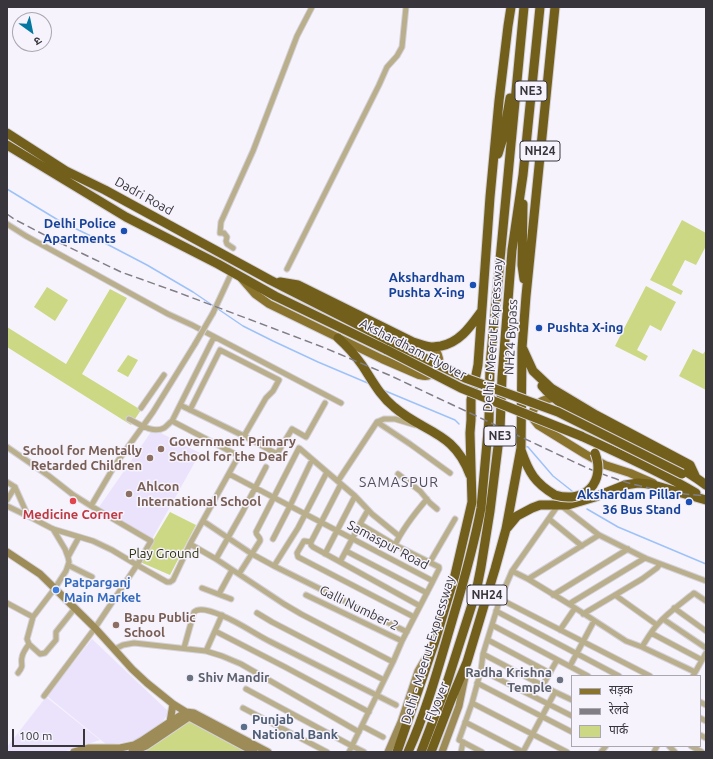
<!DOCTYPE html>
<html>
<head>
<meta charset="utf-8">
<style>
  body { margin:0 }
  #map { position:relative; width:713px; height:759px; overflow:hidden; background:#f6f3fd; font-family:Ubuntu,"Noto Sans Devanagari",sans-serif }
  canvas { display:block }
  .frame { position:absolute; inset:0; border:8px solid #38363c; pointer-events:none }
  .legend { position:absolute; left:571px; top:675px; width:130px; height:72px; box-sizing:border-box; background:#f6f3fd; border:1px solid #aaa7b0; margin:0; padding:5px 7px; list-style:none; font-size:12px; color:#38363c }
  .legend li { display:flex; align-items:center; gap:8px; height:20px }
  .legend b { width:20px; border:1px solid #aaa7b0 }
  .north { position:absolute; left:12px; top:12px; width:40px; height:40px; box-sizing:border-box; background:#f6f3fd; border:1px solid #aaa7b0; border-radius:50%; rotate:147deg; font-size:11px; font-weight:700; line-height:16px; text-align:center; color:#38363c }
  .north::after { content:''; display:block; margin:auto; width:14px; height:18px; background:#0578a1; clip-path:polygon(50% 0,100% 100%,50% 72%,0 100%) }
  .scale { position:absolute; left:12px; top:729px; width:73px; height:18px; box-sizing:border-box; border:2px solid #38363c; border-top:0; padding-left:5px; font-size:12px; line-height:14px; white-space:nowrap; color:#38363c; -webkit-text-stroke:3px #f6f3fd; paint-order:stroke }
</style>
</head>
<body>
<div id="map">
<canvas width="713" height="759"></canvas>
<div class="frame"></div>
<ul class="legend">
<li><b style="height:5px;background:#89732d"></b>सड़क</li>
<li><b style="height:5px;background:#817e86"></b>रेलवे</li>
<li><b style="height:11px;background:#ccd884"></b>पार्क</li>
</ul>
<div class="north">उ</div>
<div class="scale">100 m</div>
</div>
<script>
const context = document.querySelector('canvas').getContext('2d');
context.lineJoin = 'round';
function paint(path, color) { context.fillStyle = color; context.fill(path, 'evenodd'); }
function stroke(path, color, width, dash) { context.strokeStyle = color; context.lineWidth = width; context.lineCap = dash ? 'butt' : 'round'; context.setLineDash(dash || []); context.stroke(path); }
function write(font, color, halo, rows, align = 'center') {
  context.font = font + ' Ubuntu,sans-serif'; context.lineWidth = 3; context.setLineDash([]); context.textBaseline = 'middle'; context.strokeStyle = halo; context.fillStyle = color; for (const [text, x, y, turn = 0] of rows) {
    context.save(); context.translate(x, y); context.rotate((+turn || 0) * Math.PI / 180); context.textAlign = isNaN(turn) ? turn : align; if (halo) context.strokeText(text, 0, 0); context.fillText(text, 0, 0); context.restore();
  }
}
const built = new Path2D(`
  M153 429 200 453 152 539 97 510Z
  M92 639 169 712 162 723 139 739 125 742 107 745 47 696Z
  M46 697 100 740 63 752H7V747Z`);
const green = new Path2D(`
  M682 220 706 233V246L696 265 685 260 672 285 683 291 681 295 650 280Z
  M646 286 676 302 661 331 650 325 637 350 648 356 645 361 615 346Z
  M47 287 68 300 55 321 34 307Z
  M110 289 127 298 82 374 141 410 131 425 7 347V327L66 364Z
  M693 349 703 354 706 350V390L679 376Z
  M128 355 138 360 128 377 117 371Z
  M170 512 196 525 170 575 140 562Z
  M190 721 248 752H144L170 735Z`);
const stream = new Path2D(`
  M7 189 58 220 101 241 147 265 193 292 243 326 273 341 318 362 370 384
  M383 390 455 420 459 424
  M509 441 517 443
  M524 446 528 447 553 476 572 491
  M587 509 618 527 706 564`);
const street = new Path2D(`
  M7 224 26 236 168 314 192 325 341 403
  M233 248 227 244 226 241 227 237 224 233H220L221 222 253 151 297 36 312 7
  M287 269 379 85 387 67 397 56 402 47 406 7
  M213 313 232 272
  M180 405 244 436 277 454 292 429 306 437 325 403
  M141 408 164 375
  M190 410 220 350 279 380 273 391 266 398 244 436
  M129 419C139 424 153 434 164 428 167 426 169 423 172 421L214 337
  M377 422 410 444 450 473
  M7 447 49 476 72 494 91 506 151 541 137 565 112 550 93 541 53 529 30 517 7 506
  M229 474 433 581 402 641 393 662 349 752
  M398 474 420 491 430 503 437 509
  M338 481 377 422 384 419H395L415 425
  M7 482 15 487 28 516
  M341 484 311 542V545L313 547 420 606
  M427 499C415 513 403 528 395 545L439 567V569L433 581
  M7 500 15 487
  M91 506 115 465 153 412 195 344
  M368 510 360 524 395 545
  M549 519 582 546
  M203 521 252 554 274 566
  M53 529 65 549 68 557 69 562 66 571 55 588 33 617 27 639 29 644 40 654 45 653 56 640V632L75 608
  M399 536 372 514 355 496 327 472 298 528 274 566 407 632
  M273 539 290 506 312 460
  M311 542 304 541 297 553 298 557 414 617
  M190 544 216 559 284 604 301 614 393 662
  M346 551 427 593
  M325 554 355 496
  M68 557 79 537
  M216 559 242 513 266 467
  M340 562 360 524
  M430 562 455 519
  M68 565 92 577
  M512 571 528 579 569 604 626 641 642 647 695 672
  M239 574 260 541C261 537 256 536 256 532L299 448 327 472
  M528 579 599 535
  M202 588 231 599
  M219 594 232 570
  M306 595 402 641
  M553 595 628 549
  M615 595 657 625
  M500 599 650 676
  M7 603 33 617
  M569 604 645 558
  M674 608 706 631
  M496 611 619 676
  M257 613 272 622 384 680
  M583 614 642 579 657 568 660 564
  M663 619 706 648
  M492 625 588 676
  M560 630 575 608
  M215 631 285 667 369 712
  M651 633 702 660
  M488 640 550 673
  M642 647C647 639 652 630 658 624 668 612 682 603 694 593L706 601
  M184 648 194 612C200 606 216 613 223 616 240 623 255 634 271 642 313 663 355 684 396 705
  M115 649 123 645 134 643 206 651 222 656 241 664 359 732
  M206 651 222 615
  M483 654 555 692 572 700
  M570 666 594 621
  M481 670 572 716
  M18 673C25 664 20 665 22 657 23 652 26 648 29 644
  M693 676 706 653
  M477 683 572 732
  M543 685 557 660
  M246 689 352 746 364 752
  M44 696 95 628 137 565 167 582H170L173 580 190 544 238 457 237 455 172 421
  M700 702 706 705
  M472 703 567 752
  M243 708 327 752
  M700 718 706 721
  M465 722 523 752
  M362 726 383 737
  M700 735 706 738
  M669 746 675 752
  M691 746 702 752
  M461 752 463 742
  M482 752 459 740 472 703 481 670 483 654 500 599 512 571 559 504 599 535 645 558 706 581
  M523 752 555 692
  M601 752 606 746
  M654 752 657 746`);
const secondary = new Path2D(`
  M7 552 40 574 95 628 132 669 147 683 173 704 186 712 189 717 254 752
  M186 712 194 713 268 752
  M170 722 173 704
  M74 752 89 748H120L134 745 143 740 170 722 186 712
  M132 752 146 746 189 717
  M388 752 401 722 418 671 428 654
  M442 752 459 706 466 672`);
const primary = new Path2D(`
  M242 279 255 294 269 304 382 359 419 375C423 376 426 377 430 375 443 371 441 356 433 347
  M553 398C542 400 537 402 532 413L534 420 538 425 585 454 605 465 630 473 653 483`);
const highway = new Path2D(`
  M7 133 66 171 105 190 270 280 390 341
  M7 145 126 217 218 264 275 296 387 350
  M498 154 503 138 510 98
  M523 204 522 265 524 279
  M280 282 298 285 413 342C419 344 425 346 431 347 435 347 438 346 441 346 460 342 470 327 481 312
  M338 338C347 346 355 355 362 365 372 380 380 396 394 407 424 433 454 431 470 475
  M523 349 533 371 551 388 596 415 690 465 696 478
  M542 386C556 403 575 412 594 422 631 443 672 460 706 485
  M581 436C620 454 659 471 696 493
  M521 450C529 473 535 483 555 495
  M507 528 517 516 532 508 540 505H568L595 497 625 485 638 483 650 484 706 500
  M397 752 406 726 435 641 455 575 472 502 470 433 471 420V400L478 365 490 197 499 101 508 26 511 7
  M408 752C427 710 439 665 452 621 463 584 474 546 481 508L489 420 490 365 524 7
  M421 752 444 692 476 592 481 567 490 511 500 430 502 377 512 250 523 175 540 7
  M431 752 451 700 467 662 495 569 506 529 521 448 522 348 526 296 555 7`);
const rail = new Path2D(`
  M7 214 14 219 56 241 121 272 177 292 325 348 389 375 587 468C605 475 622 482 641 486 662 492 684 494 706 496`);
const streetBridge = new Path2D(`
  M195 344 213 313`);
const highwayBridge = new Path2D(`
  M390 341 465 378 558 412 682 474
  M387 350 461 388 581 436
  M555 495C585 504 606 482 595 453`);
const markers = [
  [124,231,4,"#1a4fb4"],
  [473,285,4,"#1a4fb4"],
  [539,328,4,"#1a4fb4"],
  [161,449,4,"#8d6e63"],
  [150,458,4,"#8d6e63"],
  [129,494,4,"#8d6e63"],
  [73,501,4,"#e0444e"],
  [689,502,4,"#1a4fb4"],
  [56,590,4,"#3f7fe0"],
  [116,625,4,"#8d6e63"],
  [190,678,4,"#6b7280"],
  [560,680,4,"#6b7280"],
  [244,727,4,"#5c6f8a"]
];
const shields = [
  [531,91,32],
  [540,151,40],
  [500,436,32],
  [487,595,40]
];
const shieldNames = [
  ["NE3",531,91],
  ["NH24",540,151],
  ["NE3",500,436],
  ["NH24",487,595]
];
const streetNames = [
  ["Dadri Road",144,196,29],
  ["Delhi - Meerut Expressway",493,335,-86],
  ["NH24 Bypass",511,337,-87],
  ["Akshardham Flyover",413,349,27],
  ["Samaspur Road",388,545,28],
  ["Galli Number 2",359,608,26],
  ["Delhi - Meerut Expressway",428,650,-73],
  ["Flyover",437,702,-68]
];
const transitNames = [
  ["Delhi Police",116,224],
  ["Apartments",116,239],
  ["Akshardham",465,278],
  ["Pushta X-ing",465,293],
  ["Pushta X-ing",547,328,"left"],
  ["Akshardam Pillar",681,495],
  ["36 Bus Stand",681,510]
];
const educationNames = [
  ["Government Primary",169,442],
  ["School for the Deaf",169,457],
  ["School for Mentally",142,451,"right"],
  ["Retarded Children",142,466,"right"],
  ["Ahlcon",137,487],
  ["International School",137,502],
  ["Bapu Public",124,618],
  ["School",124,633]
];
const healthNames = [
  ["Medicine Corner",73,515]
];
const parkNames = [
  ["Play Ground",164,554]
];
const shopNames = [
  ["Patparganj",64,583],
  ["Main Market",64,598]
];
const worshipNames = [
  ["Radha Krishna",552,673],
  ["Temple",552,688],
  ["Shiv Mandir",198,678,"left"]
];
const serviceNames = [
  ["Punjab",252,720],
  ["National Bank",252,735]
];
const neighbourhoodNames = [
  ["SAMASPUR",399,482]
];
paint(built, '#ebe3fc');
paint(green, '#ccd884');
stroke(stream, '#9dc2f8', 1.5);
stroke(street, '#d4d1da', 7);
stroke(secondary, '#d4d1da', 9);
stroke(primary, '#d4d1da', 10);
stroke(highway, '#d4d1da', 11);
stroke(street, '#baaf8c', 5);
stroke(secondary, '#9d8c58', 7);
stroke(primary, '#89732d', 8);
stroke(highway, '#725f1c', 9);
stroke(rail, '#817e86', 1.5, [8, 4]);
stroke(streetBridge, '#d4d1da', 7, []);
stroke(highwayBridge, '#d4d1da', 11, []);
stroke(streetBridge, '#baaf8c', 5);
stroke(highwayBridge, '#725f1c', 9);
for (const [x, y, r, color] of markers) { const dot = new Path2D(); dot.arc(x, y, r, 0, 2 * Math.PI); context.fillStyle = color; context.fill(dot); stroke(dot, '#f6f3fd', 1.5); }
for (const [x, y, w] of shields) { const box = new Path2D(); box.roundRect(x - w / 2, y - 10, w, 20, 3); context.fillStyle = '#f6f3fd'; context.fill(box); stroke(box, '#38363c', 1); }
write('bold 12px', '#38363c', null, shieldNames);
write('13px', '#38363c', '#f6f3fd', streetNames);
write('bold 13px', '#164399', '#f6f3fd', transitNames, 'right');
write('bold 13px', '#785e54', '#f6f3fd', educationNames, 'left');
write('bold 13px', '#be3a42', '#f6f3fd', healthNames);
write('13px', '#2c300b', '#f6f3fd', parkNames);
write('bold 13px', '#366cbe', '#f6f3fd', shopNames, 'left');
write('bold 13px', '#5b616d', '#f6f3fd', worshipNames, 'right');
write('bold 13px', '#4e5e75', '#f6f3fd', serviceNames, 'left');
context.letterSpacing = '1px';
write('14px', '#524d5b', '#f6f3fd', neighbourhoodNames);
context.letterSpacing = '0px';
</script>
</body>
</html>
